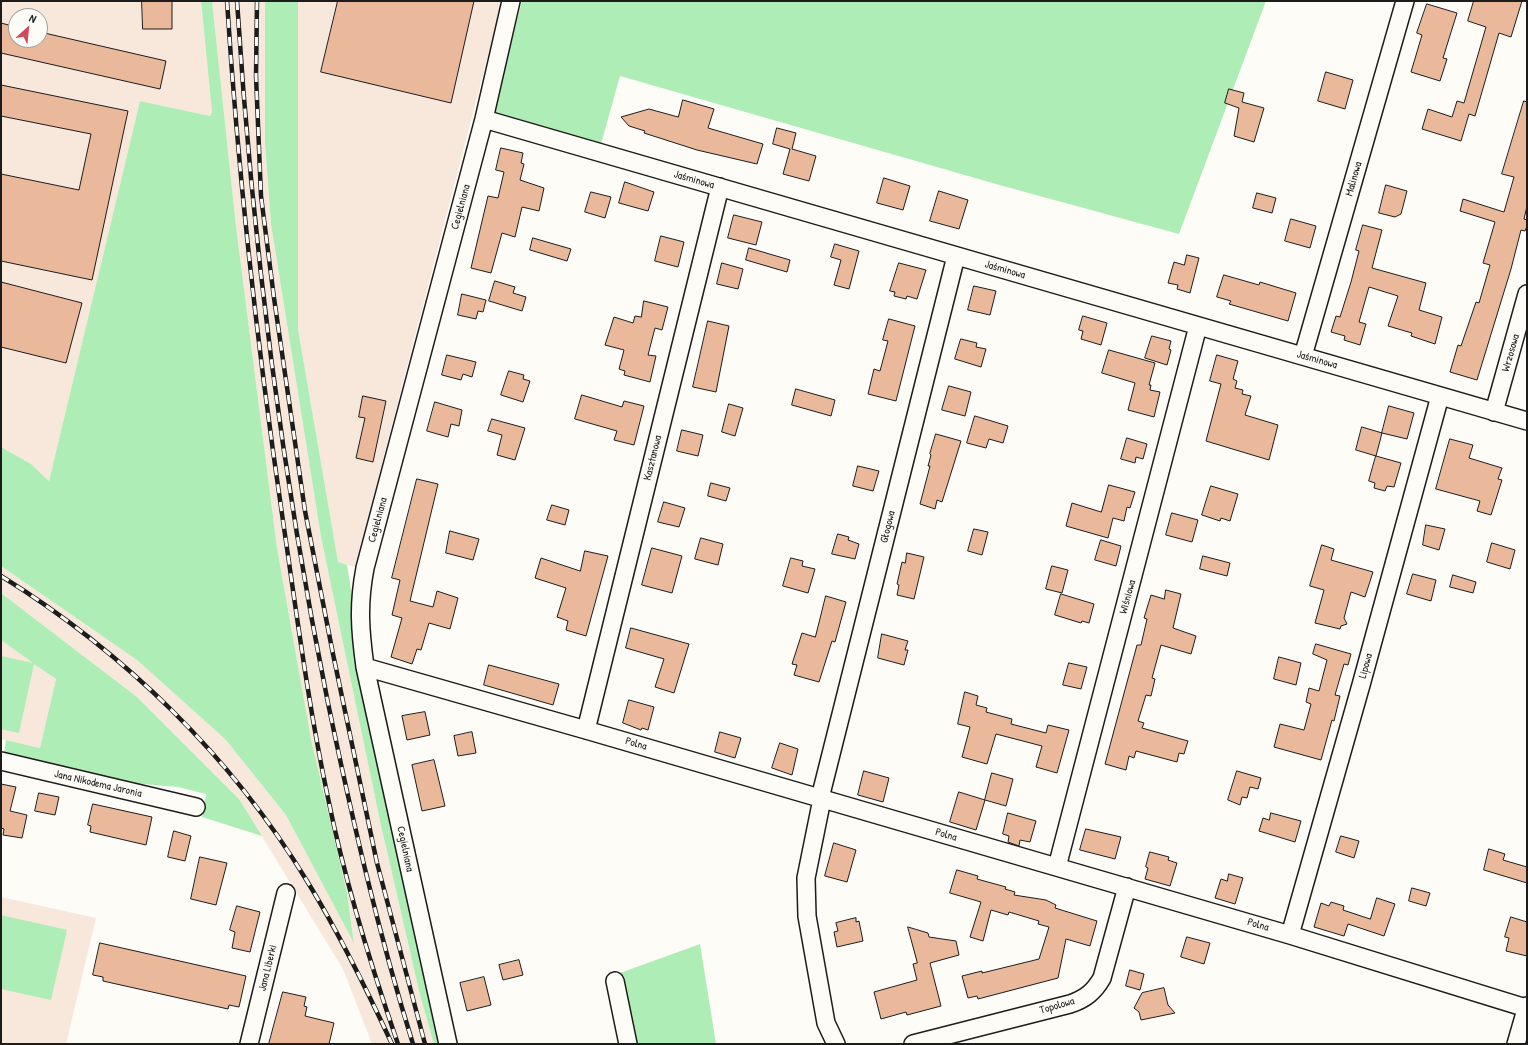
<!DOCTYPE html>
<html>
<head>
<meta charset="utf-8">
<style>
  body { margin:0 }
  #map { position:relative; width:1528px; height:1045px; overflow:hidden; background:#fdfcf7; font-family:"Patrick Hand",sans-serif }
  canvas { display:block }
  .frame { position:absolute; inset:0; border:2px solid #1c1c1c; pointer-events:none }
  .north { position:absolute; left:8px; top:8px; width:40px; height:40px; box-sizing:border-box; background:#fdfcf7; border:1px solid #a3a29f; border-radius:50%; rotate:27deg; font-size:11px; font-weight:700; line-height:16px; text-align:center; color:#1c1c1c }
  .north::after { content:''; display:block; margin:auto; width:14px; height:18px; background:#d1495b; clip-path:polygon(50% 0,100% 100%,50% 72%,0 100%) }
</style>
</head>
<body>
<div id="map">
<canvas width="1528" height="1045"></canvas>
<div class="frame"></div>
<div class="north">N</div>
</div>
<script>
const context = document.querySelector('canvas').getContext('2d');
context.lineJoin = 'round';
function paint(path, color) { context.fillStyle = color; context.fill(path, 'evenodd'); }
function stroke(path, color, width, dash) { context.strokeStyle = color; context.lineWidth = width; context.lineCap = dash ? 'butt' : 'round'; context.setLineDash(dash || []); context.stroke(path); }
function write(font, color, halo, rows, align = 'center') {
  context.font = font + ' "Patrick Hand",sans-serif'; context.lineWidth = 3.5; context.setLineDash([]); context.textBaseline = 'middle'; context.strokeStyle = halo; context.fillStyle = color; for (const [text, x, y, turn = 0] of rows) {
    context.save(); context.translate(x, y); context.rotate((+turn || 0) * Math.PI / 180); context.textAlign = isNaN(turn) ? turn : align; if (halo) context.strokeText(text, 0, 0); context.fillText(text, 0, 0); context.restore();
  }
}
const built = new Path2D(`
  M1 1H201L212 112 210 116 140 101 49 481 31 464 1 447ZM16 16H40V40H16Z
  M212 1H265V144L271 224 321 537 380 821 420 995 434 1044H372L343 969 239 799 137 697 1 593V566L137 660 225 739 286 815 354 941 347 893 311 739 277 548 236 226Z
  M298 1H502L355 567 338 563 298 329Z
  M1 640 56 679 40 748 1 739Z
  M1 897 96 918 66 1044H1Z`);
const green = new Path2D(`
  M201 1H212L236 226 277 548 311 739 347 893 354 943 286 815 225 739 137 660 1 566V447L31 464 49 481 140 101 210 116 212 112Z
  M265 1H298V329L338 562 347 565 352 596 353 631 442 1044H434L420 995 380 821 321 537 271 224 265 144Z
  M522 1H1266L1179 234 1003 186 620 76 601 144 493 112Z
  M1 593 137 697 239 799 262 836 202 817 206 794 178 787 131 783 4 755 6 740 40 748 56 679 34 664 19 733 1 729V656L33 663 1 640Z
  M1 915 67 930 51 1000 1 989Z
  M700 944 716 1044H633L620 973Z`);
const building = new Path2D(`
  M142 1H172V29H143Z
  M338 1H474L451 103 321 72Z
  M1474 1H1522L1511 37 1499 33 1475 116 1469 114 1461 141 1422 129 1428 109 1452 117 1457 101 1464 103 1486 27 1468 21Z
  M1427 4 1457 13 1443 58 1447 59 1440 81 1411 72 1422 35 1417 33Z
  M1 23 16 27V40H40V32L166 61 160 89 1 53Z
  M1326 72 1353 80 1345 109 1318 101Z
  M1 85 128 111 92 280 1 261V174L79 190 91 134 1 116Z
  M1229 89 1244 93 1242 102 1264 108 1254 142 1234 136 1239 108 1225 103Z
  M683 100 714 109 708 128 763 144 757 164 697 150 644 133 645 131 629 126 621 117 649 109 678 117Z
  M1524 101 1527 102V206L1524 219 1527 220V226L1525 231 1521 230 1511 269 1477 380 1450 372 1458 345 1461 346 1476 302 1479 303 1490 265 1483 263 1495 222 1460 211 1463 199 1504 212 1514 177 1502 174Z
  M777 128 796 133 792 149 816 156 809 181 783 174 790 149 773 144Z
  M501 148 523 153 521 163 524 164 520 180 544 188 539 211 522 207 515 237 502 233 491 273 471 268 488 196 498 198 504 172 496 170Z
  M884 178 910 186 903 210 877 203Z
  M625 182 654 192 648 211 619 203Z
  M1386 185 1407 191 1401 214 1395 217 1379 213Z
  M939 191 968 200 959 229 930 221Z
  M591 192 611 197 605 218 585 212Z
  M1257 193 1276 198 1272 213 1253 208Z
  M734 215 762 222 756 245 728 238Z
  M1291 219 1316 226 1310 248 1285 241Z
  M1363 225 1382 230 1372 268 1426 283 1419 310 1442 317 1435 344 1411 336 1412 333 1388 326 1398 296 1369 287 1359 322 1366 324 1360 345 1344 340 1345 336 1331 332 1336 316 1340 317 1351 282 1359 251 1356 250Z
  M661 236 684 242 678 267 655 261Z
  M533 238 571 249 567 261 530 250Z
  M835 244 859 251 849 289 834 285 841 260 831 257Z
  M749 248 790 260 787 272 746 260Z
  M1187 255 1199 258 1190 293 1177 289 1178 285 1168 283 1174 262 1184 265Z
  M722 263 743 269 738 289 717 284Z
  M899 263 926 270 917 299 907 296 906 299 894 296 895 292 890 291Z
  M1224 275 1259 285 1260 282 1296 293 1288 321 1229 304 1231 301 1217 297Z
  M495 281 515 287 513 293 526 297 522 311 489 301Z
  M1 282 82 303 66 363 1 347Z
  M974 286 996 291 990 315 968 310Z
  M462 294 486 300 483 312 478 311 476 319 458 315Z
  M644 301 668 307 662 330 655 328 648 355 656 356 650 382 624 375 625 371 619 369 624 350 605 345 614 317 633 323 635 316 641 317Z
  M1083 316 1107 323 1101 345 1081 339 1083 331 1079 330Z
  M889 319 915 326 896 401 868 394 874 369 880 371 888 341 883 340Z
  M708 321 729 326 716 392 693 387Z
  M1152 336 1171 341 1169 349 1171 350 1167 365 1145 358Z
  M961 339 977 343 976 347 986 349 981 367 955 359Z
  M1109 350 1155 363 1149 385H1151L1150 390 1160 392 1154 417 1128 410 1135 383 1102 373Z
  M447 355 476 362 472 377 463 374 461 380 442 375Z
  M1217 355 1238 361 1233 379 1237 381 1235 388 1243 390 1242 394 1251 396 1245 415 1278 425 1269 460 1206 441 1221 384 1210 381Z
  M509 371 524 375 523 379 530 381 523 402 501 395Z
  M949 386 971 392 965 416 942 410Z
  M796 389 835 400 831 416 792 405Z
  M582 395 622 407 624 401 644 406 634 445 614 440 617 431 575 419Z
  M363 396 386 401 373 462 356 458 365 418 359 417Z
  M435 402 462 410 459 426 451 424 448 437 427 431Z
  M729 404 743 408 735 436 722 432Z
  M1389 406 1414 413 1407 439 1382 433Z
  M975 416 1008 426 1003 443 989 439 986 448 967 443Z
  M492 419 525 428 515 460 497 455 502 435 488 431Z
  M1362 427 1382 433 1376 456 1356 450Z
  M682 430 703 435 698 456 677 451Z
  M936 434 961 441 942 502 937 500 935 509 920 504 930 466H928L931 455 930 454Z
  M1127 438 1147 444 1143 459 1136 457 1135 463 1121 459Z
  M1450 439 1473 445 1469 458 1502 468 1498 479 1502 480 1491 515 1477 511 1480 501 1436 489Z
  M1376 456 1401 463 1394 487 1387 486 1385 491 1374 488 1375 483 1369 481Z
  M858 466 879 471 873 491 853 486Z
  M417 479 438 484 410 601 433 607 437 591 458 598 450 629 429 623 421 650 417 649 412 664 391 657 402 618 392 615 400 580 392 578Z
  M711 483 730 488 726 501 708 496Z
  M1109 485 1135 492 1130 508 1127 507 1124 521 1113 518 1108 538 1066 526 1072 503 1101 512Z
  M1211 486 1238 494 1230 521 1221 518 1220 521 1202 515Z
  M664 502 685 508 679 527 658 522Z
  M552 505 569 510 565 525 547 520Z
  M1172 513 1198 520 1192 542 1166 535Z
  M1426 525 1445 529 1439 550 1423 545Z
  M974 529 988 532 982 555 968 551Z
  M450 531 479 539 473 560 446 553Z
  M838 534 849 537 848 540 859 544 855 559 832 554Z
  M701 538 723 544 718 565 695 559Z
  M1101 540 1121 546 1116 566 1095 560Z
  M1492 543 1515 550 1510 569 1487 562Z
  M1322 545 1334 549 1331 560 1373 572 1365 597 1351 592 1344 618 1347 624 1341 626 1340 629 1315 623 1324 590 1310 586Z
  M652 548 682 556 672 593 642 585Z
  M585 551 608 556 586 636 566 630 568 621 557 617 566 588 535 578 541 558 580 571Z
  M907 553 924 557 914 599 897 595 899 585 897 584 902 562 905 563Z
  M1203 556 1230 563 1227 576 1200 569Z
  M791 558 803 561 802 566 815 569 808 593 783 586Z
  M1052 566 1068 570 1062 593 1046 589Z
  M1413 574 1436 580 1431 601 1407 594Z
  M1453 575 1476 582 1473 593 1450 587Z
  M1166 590 1181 594 1173 628 1196 636 1191 654 1161 645 1152 678 1155 679 1151 696 1146 695 1138 721 1144 723 1142 728 1188 741 1184 754 1179 753 1177 762 1136 751 1134 758 1129 756 1126 770 1105 764 1137 645H1141L1147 619 1144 618 1151 595 1164 599Z
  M1061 594 1094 604 1089 623 1082 621 1081 623 1055 615Z
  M826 596 846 602 835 642 832 641 819 682 794 675 797 665 792 664 802 633 815 637Z
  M631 628 689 644 674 693 655 687 664 659 626 648Z
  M882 634 908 641 905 650H908L904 665 878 658Z
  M1316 644 1351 654 1348 665 1344 664 1335 695 1340 696 1334 721 1332 720 1321 760 1274 747 1280 724 1304 730 1311 704 1306 702 1309 688 1319 691 1327 660 1313 654Z
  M1279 657 1301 663 1296 685 1274 679Z
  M1069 663 1087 667 1081 689 1063 685Z
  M489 665 559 684 553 705 484 685Z
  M965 692 978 696 976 705 987 708 986 712 1012 719 1011 724 1046 733 1048 725 1069 730 1057 773 1036 767 1042 746 996 734 987 764 962 757 970 727 958 724Z
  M629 700 654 707 648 730 642 728 641 730 623 723Z
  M425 712 430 735 407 740 402 716Z
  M472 732 476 753 458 756 454 736Z
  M720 732 741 738 735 758 715 752Z
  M780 743 798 749 792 775 772 768Z
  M434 760 445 806 422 811 412 765Z
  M864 771 889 778 883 802 858 795Z
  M1237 771 1261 778 1258 789 1250 787 1247 798 1242 797 1240 805 1228 800Z
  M992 773 1013 779 1006 806 985 800Z
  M1 784 16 787 10 811 27 815 22 838 3 835 4 829 1 828Z
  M959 792 985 800 976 830 950 822Z
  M39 793 59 797 55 815 35 811Z
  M93 804 152 817 146 845 90 832 91 826 88 825Z
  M1008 813 1036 821 1030 842 1020 840 1019 846 1008 842 1009 836 1003 834Z
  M1271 813 1301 821 1295 842 1259 831 1263 818 1269 820Z
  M1086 829 1121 837 1115 859 1080 850Z
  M174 831 191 836 185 861 168 857Z
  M1341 836 1359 841 1354 858 1336 852Z
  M834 843 856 850 847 882 825 876Z
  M1489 849 1505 854 1503 860 1527 867V883L1484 870Z
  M1150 852 1169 857 1168 860 1177 863 1170 886 1145 879 1148 868 1146 867Z
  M200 857 227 863 216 905 191 899Z
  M957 870 978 876 977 879 1006 887 1005 889 1015 892 1014 895 1046 900 1056 905 1055 908 1097 921 1090 946 1066 939 1058 978 978 999 977 996 968 998 962 976 982 971V973L1039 959 1049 927 1038 924 1039 921 1009 912 1008 915 991 910 983 941 970 937 981 902 950 893Z
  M1229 874 1243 878 1235 904 1215 898 1221 879 1227 881Z
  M1412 888 1430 893 1426 906 1409 901Z
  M1377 898 1395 904 1384 936 1348 924 1344 936 1314 927 1321 903 1329 906 1331 902 1344 906 1343 910 1370 919Z
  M237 906 260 912 250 952 232 948 235 932 230 930Z
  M1511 917 1527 922V956L1506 951 1509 938 1505 937Z
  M856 918V922L859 921 863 941 837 947 834 932 838 931 836 923Z
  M908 927 928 933 929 937 956 941 959 955 930 963 941 1006 907 1015 906 1012 881 1019 874 992 917 980 913 964 917 963Z
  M1187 937 1210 943 1204 964 1181 957Z
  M100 943 246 976 239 1007 229 1005 228 1009 103 981V977L93 975Z
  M519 960 523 975 503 980 499 965Z
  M1130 970 1144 974 1140 990 1126 986Z
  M484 977 491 1005 467 1011 460 983Z
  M1164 988 1168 1005 1175 1013 1141 1020 1139 1012 1134 1008 1142 993Z
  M283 992 306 997 304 1006 307 1007 305 1016 334 1023 329 1044H269Z`);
const street = new Path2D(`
  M484 119 1527 421
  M1303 356 1405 1
  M1494 412 1527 294
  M365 667 586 730 1290 935 1526 1008
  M586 730 720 187
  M1 761 196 807
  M820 798 956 256
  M822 799 806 878 807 916 826 1023 836 1044
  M1057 867 1198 326
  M1290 935 1361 685 1440 396
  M615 981 628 1044
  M249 1044 286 893
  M448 1044 365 667C360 630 358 605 365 568L484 119 511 1
  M913 1044 1070 1004C1085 999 1094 992 1102 978L1127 887
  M1516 1044 1527 1006`);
const rail = new Path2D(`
  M227 1C238 173 257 344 282 514 296 609 308 704 328 798 345 882 370 963 398 1044
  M237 1C252 237 281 471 328 703 352 818 378 932 413 1044
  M257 1 256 76 261 196 274 298 305 511 333 654 377 863 425 1044
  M1 576C125 653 231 756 307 881 339 933 366 988 392 1044`);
const streetNames = [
  ["Malinowa",1354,179,-74],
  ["Jaśminowa",694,180,16],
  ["Cegielniana",461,207,-75],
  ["Jaśminowa",1005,270,16],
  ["Wrzosowa",1511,353,-74],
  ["Jaśminowa",1317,360,16],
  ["Kasztanowa",653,458,-76],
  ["Cegielniana",378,520,-75],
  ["Głogowa",888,527,-76],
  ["Wiśniowa",1128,597,-75],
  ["Lipowa",1366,666,-75],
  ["Polna",636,744,16],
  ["Jana Nikodema Jaronia",98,784,13],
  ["Polna",946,835,16],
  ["Cegielniana",405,849,78],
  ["Polna",1258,925,16],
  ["Jana Liberki",268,968,-76],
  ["Topolowa",1057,1006,-16]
];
paint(built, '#f7e8db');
paint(green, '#aeedb5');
paint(building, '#eab99b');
stroke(building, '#1c1c1c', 1);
stroke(street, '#1c1c1c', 20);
stroke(street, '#fdfcf7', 17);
stroke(rail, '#1c1c1c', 4.5);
stroke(rail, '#fdfcf7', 3, [9]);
write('11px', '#1c1c1c', '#fdfcf7', streetNames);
</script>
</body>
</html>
